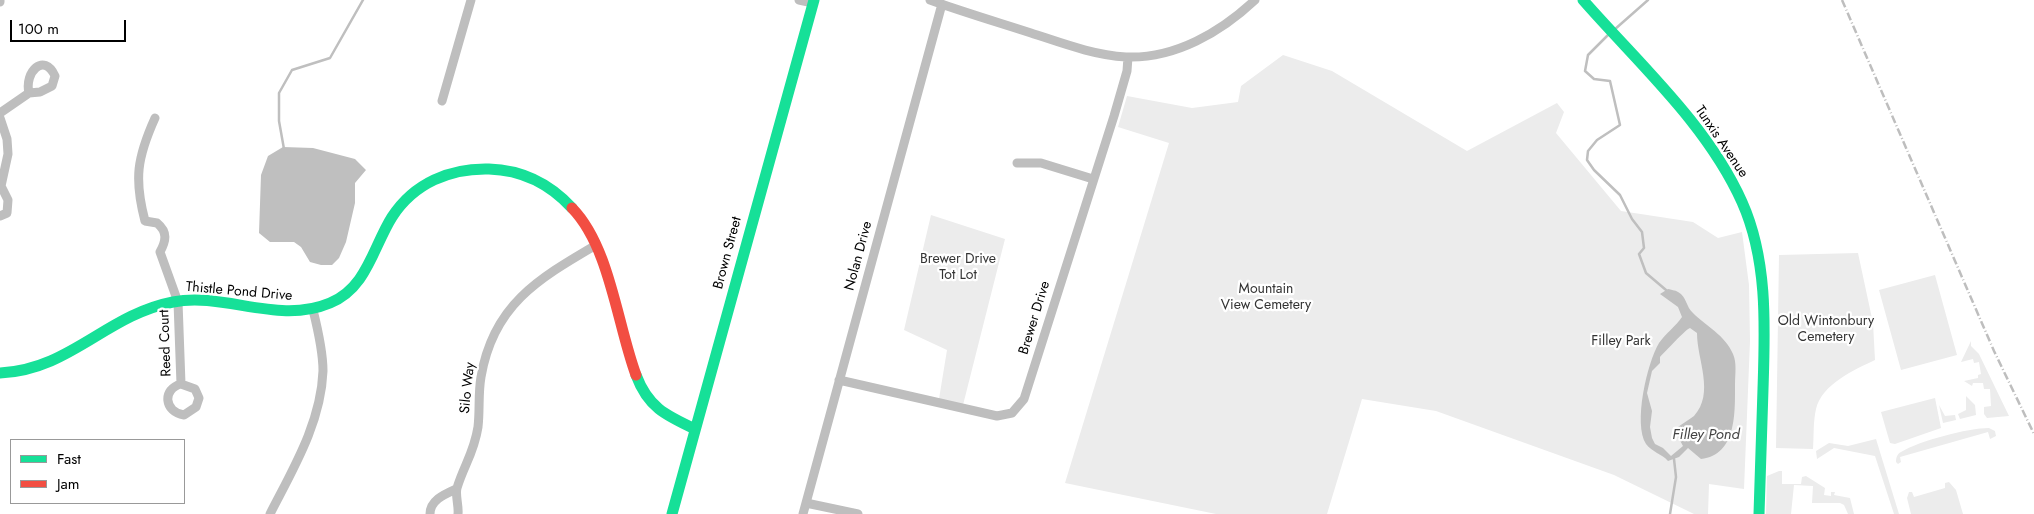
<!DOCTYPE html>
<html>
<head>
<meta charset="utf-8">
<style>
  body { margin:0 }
  #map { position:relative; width:2034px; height:514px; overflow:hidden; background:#fff; font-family:Jost,sans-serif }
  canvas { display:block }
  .legend { position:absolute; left:10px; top:439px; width:175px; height:65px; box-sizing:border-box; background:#fff; border:1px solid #999; margin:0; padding:6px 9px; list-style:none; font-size:15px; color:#000 }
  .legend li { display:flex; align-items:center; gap:10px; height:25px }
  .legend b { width:25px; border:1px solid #999 }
  .scale { position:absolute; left:10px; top:20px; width:116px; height:22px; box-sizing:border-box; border:2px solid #000; border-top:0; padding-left:6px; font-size:15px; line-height:18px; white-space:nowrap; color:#000; -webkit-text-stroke:4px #fff; paint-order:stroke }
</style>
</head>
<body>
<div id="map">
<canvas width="2034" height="514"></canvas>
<ul class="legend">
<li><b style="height:6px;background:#16e098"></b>Fast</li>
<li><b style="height:6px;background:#f24e42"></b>Jam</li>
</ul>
<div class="scale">100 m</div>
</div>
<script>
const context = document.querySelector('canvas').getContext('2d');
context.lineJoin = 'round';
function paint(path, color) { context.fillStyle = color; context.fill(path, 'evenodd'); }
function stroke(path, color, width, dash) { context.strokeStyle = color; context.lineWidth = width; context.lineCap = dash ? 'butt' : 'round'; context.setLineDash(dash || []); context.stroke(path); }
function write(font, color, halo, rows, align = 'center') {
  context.font = font + ' Jost,sans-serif'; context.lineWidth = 4.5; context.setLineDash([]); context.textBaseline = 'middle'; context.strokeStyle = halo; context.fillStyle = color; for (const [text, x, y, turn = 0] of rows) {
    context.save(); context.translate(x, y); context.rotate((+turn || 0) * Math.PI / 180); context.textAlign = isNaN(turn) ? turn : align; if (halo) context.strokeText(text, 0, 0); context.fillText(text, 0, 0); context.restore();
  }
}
const green = new Path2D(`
  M1283 55 1332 71 1467 151 1557 103 1564 112 1556 133 1621 211 1693 222 1718 238 1742 232 1749 285 1750 341 1744 489 1709 484 1708 514H1694L1614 475 1436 411 1362 399 1327 514H1216L1065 483 1169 143 1118 127 1127 96 1192 108 1238 102 1241 86Z
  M931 215 1005 239 963 405 939 399 947 350 904 330Z
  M1858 253 1873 323 1875 360C1854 370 1822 384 1816 409 1813 422 1814 436 1813 449L1776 448 1779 255Z
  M1935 275 1957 355 1901 370 1879 290Z
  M1971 341V346L1979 354 2009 416 1987 418 1984 414V407L1991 406 1990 389H1984L1983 383H1973L1972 386 1964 381 1978 378V375L1981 374 1979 362 1974 363 1973 359 1961 362Z
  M1966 396 1975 405 1976 415 1960 419 1958 414 1966 410Z
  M1935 398 1941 428 1895 444 1890 443 1881 412Z
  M1939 405 1945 416 1955 415 1956 420 1943 423Z
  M1989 428 1995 431 1996 436 1990 439 1988 432 1900 457 1901 462 1898 464 1896 462C1896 458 1897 454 1901 452 1919 441 1968 428 1989 428Z
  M1876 439 1899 514H1894L1875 456 1834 448 1817 459 1816 451 1829 443 1848 446Z
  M1779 471H1782V484H1801L1802 477 1806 476 1825 488 1824 495 1831 496V492H1835L1834 495 1850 498 1854 514H1848L1844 505 1840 503H1812L1813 486 1794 485 1791 514H1766L1767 476Z
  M1949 482 1956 490 1963 514H1911L1907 498 1909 492H1912L1914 497 1945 488V483Z`);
const water = new Path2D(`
  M283 147 313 148 355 159 366 170 355 183V203L346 242 339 258 332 265H321L310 262 301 247 294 242H270L259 233 261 175 268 156Z
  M1668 289C1671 290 1675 290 1678 292 1687 297 1686 307 1693 313 1706 326 1725 335 1733 354 1737 363 1735 374 1735 384 1735 412 1737 455 1701 459L1688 448 1679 457 1668 461C1662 454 1652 452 1646 444 1633 424 1647 363 1659 343 1666 333 1676 326 1682 317L1678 307 1660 294ZM1690 328 1697 333C1697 360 1715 393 1694 416 1689 420 1683 423 1678 427L1677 435 1683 446 1671 456 1663 448 1655 444 1652 438 1650 427 1652 411 1647 393 1652 371 1660 363V357C1665 352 1686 329 1690 328Z`);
const stream = new Path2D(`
  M1614 30 1648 0
  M1608 35 1588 55 1585 71 1594 79 1610 81 1620 125 1597 140 1588 151 1587 160 1594 170 1620 195 1632 219 1642 232 1644 248 1639 254 1646 273 1666 290
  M284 149 279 121V93L292 70 330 58 363 0
  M1670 514 1676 477 1674 459`);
const street = new Path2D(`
  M799 0 813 3
  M930 0C963 12 997 22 1031 33 1062 43 1093 55 1126 57 1175 59 1221 32 1255 0
  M0 2V0
  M442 101 471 0
  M0 113 29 93 40 92 52 86 55 76C44 52 24 72 29 93
  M0 118 7 139 8 154 1 186 8 200 7 213 0 216
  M155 118C137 158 134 179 145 221L157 223C168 232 166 241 160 252L178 302 181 384C162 389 164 412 184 415L196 407 199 398 195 389 181 384
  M1017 163H1041L1093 179
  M839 380 997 416 1012 413 1024 399 1114 116 1127 71 1128 57
  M806 503 858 514
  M270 514C293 469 321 423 323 371 323 351 318 330 313 310
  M430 514C430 500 445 494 456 489
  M458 514C459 506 455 495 457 488 464 465 474 453 478 427 480 410 478 394 481 377 493 305 538 279 596 245
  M803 514 942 4`);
const fast = new Path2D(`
  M1583 0C1638 63 1707 124 1742 202 1768 260 1765 327 1763 389 1762 431 1760 472 1759 514
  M0 373C70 370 106 315 173 302 225 292 278 325 330 303 367 288 373 247 392 217 414 183 450 168 489 169 522 170 550 184 572 208
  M636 375C648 407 665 415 695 429
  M672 514 814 0`);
const jam = new Path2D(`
  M572 208C610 247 617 324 636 375`);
const rail = new Path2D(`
  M1842 0 1994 351 2034 434`);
const streetNames = [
  ["Tunxis Avenue",1721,142,56],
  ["Brown Street",728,253,-75],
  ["Nolan Drive",859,256,-75],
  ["Thistle Pond Drive",239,292,5],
  ["Brewer Drive",1035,318,-73],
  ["Reed Court",166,343,-92],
  ["Silo Way",468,388,-84]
];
const parkNames = [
  ["Brewer Drive",958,260],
  ["Tot Lot",958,276],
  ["Mountain",1266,290],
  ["View Cemetery",1266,306],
  ["Old Wintonbury",1826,322],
  ["Cemetery",1826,338],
  ["Filley Park",1621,342]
];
const waterNames = [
  ["Filley Pond",1706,435]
];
paint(green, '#ececec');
paint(water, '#bfbfbf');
stroke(stream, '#bfbfbf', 2.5);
stroke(street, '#bebebe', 9);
stroke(fast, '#16e098', 11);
stroke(jam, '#f24e42', 11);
stroke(rail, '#bebebe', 2.5, [8, 2.5, 1, 2.5]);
write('14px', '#000', '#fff', streetNames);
write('14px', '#333', '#fff', parkNames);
write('italic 15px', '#444', '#fff', waterNames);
</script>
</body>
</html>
